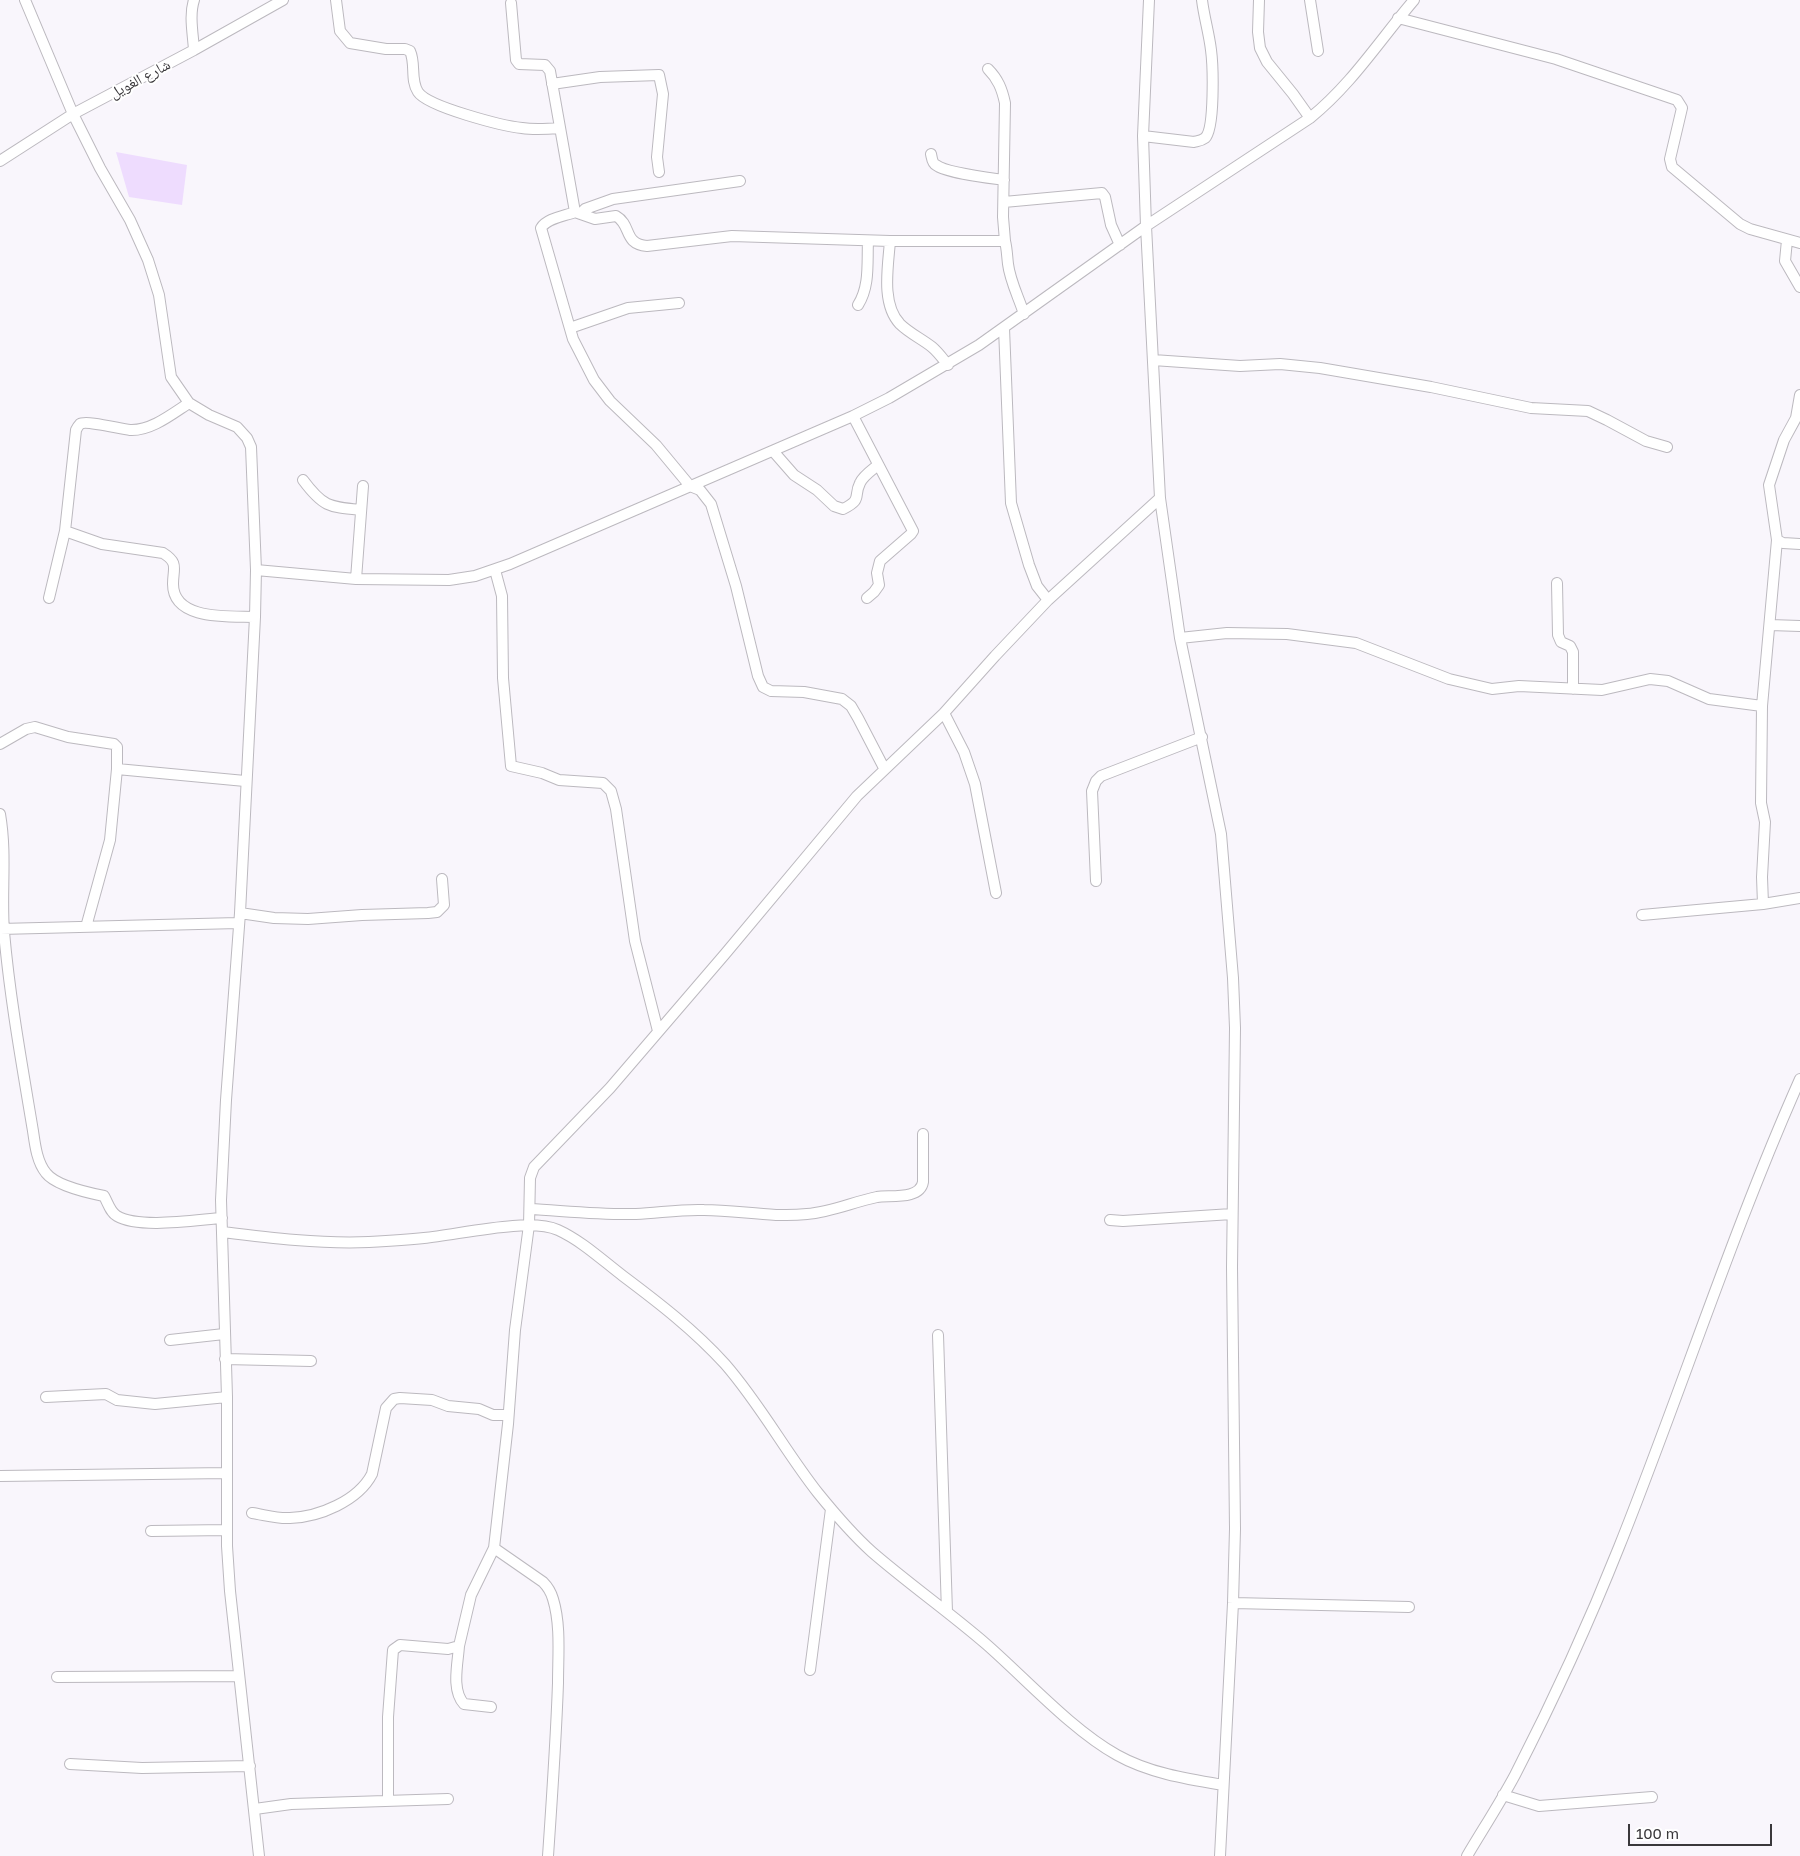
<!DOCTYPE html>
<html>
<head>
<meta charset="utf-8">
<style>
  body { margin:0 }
  #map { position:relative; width:1800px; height:1856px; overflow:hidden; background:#f9f6fc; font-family:"Golos Text",sans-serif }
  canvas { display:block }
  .scale { position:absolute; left:1628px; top:1824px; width:144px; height:22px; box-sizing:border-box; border:2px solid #3a383b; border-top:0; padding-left:6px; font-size:15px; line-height:18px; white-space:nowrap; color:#3a383b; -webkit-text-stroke:4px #fff; paint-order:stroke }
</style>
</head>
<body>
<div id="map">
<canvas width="1800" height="1856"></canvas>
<div class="scale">100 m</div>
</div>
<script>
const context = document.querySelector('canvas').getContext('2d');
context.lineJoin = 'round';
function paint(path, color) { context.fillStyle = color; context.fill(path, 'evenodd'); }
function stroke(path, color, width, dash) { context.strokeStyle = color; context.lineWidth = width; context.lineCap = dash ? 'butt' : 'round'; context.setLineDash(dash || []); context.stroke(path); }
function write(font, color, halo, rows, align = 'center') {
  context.font = font + ' "Golos Text","Noto Naskh Arabic",sans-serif'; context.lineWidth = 4; context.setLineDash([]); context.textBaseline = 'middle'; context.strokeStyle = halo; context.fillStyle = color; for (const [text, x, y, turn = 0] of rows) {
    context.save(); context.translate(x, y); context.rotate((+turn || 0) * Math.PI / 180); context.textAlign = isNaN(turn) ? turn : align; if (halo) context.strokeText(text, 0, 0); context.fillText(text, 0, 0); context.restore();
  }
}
const green = new Path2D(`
  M116 152 187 165 182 205 129 197Z`);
const minor = new Path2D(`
  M25 0 73 114 100 168 130 220 148 260 159 295 171 377 189 403 209 415 237 427 247 438 251 447 256 570 255 617 240 913 226 1100 221 1200 227 1397V1546L230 1591 259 1856
  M194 0C189 15 193 34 194 50
  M336 0 340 31 350 43 386 49H405L410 51C416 64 410 80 418 92 428 107 503 126 522 128 534 130 548 129 560 128
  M1149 0 1143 136 1146 226 1160 498 1180 638 1221 834 1233 978 1235 1028 1232 1267 1235 1529 1233 1603 1220 1856
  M1259 0 1258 32 1260 48 1267 62 1293 94 1310 118
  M1310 0 1318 51
  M511 3 516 60 519 64 545 65 550 71 575 212C565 216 547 218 541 228L573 339 594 380 610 401 656 445 690 486 700 490 711 504 736 586 758 676 763 687 771 691 804 692 842 699 851 706 858 718 884 768
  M1398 18 1556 59 1677 100 1682 108 1670 159 1672 167 1740 224 1750 229 1800 243
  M988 69C998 79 1002 89 1005 103L1003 217 1005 241
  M552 84 600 77 659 75 663 94 657 157 659 172
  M1143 136 1194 142C1198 141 1201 141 1205 138 1215 129 1213 65 1211 50 1209 33 1204 17 1202 0
  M931 154C932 158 932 163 936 165 946 173 990 178 1004 180
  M0 161 73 114 194 50 283 0
  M1004 202 1102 193 1105 197 1111 225 1120 245
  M575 212 595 219 616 216C632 225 623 244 647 246L732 236 890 241H1005C1007 249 1007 256 1008 264 1010 281 1019 298 1024 314
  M580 214 585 209 613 199 740 181
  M1787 240 1785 261 1800 287
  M890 241C888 267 881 304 900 324 909 333 922 339 932 347 938 352 943 359 948 365
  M858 305C870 286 867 263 868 241
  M570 328 628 308 679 303
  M1004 328 1011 503 1029 565 1037 586 1048 600
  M1153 360 1240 366 1280 364 1320 368 1431 387 1531 408 1588 411 1607 420 1646 441 1667 447
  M853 416 913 531 911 534 880 561 877 573 879 585 874 592 867 598
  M773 451 794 475 817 490 834 506 843 509C863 499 853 497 860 483 863 476 872 470 878 465
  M303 480C323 507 329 507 361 510
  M65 531 102 544 163 553C179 563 173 568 173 584 173 621 230 616 255 617
  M1777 540 1783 543 1800 544
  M256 570 356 579 449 580 475 576 510 564 853 416 889 398 979 345 1146 226 1310 118C1352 84 1379 41 1414 0
  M495 570 502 596 503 678 511 766 542 773 559 780 603 783 611 791 616 809 635 941 658 1031
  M356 579 363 486
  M1557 583 1558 635 1561 642 1570 646 1573 652V689
  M49 598 65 531 76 430C77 428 79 425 80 424 86 420 120 429 130 430 151 431 172 414 189 403
  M1770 625 1800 626
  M1180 638 1227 633 1287 634 1356 643 1449 679 1492 689 1519 686 1602 690 1650 679 1668 681 1709 699 1762 706 1761 803 1765 822 1762 877 1763 904 1800 898
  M1762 706 1777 540 1769 485 1784 440 1796 418 1800 395
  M944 713 964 752 975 784 996 893
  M0 744 26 729 35 727 68 737 114 744 117 747V769L110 840 86 927
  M117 769 245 781
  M0 814C7 855 1 892 4 932 10 999 22 1065 33 1131 35 1145 37 1162 46 1173 56 1186 89 1193 104 1196 108 1203 110 1212 117 1216 139 1229 195 1220 222 1218
  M1096 881 1092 791 1096 781 1101 776 1202 737
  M240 913 274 918 308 919 362 915 428 913 437 912 444 905 442 879
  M1642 915 1763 904
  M0 929 238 923
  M530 1209C565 1211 601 1215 636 1214 659 1213 681 1209 704 1210 739 1210 772 1218 807 1214 831 1212 853 1202 877 1197 890 1195 920 1200 923 1182V1134
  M1110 1220 1123 1221 1232 1214
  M223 1232C271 1238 320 1244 369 1242 388 1241 406 1240 424 1238 458 1235 528 1217 558 1230 582 1241 602 1260 623 1276 659 1303 694 1330 725 1364 760 1404 785 1451 818 1493 835 1514 852 1534 872 1552 909 1584 949 1612 986 1644 1026 1679 1072 1730 1117 1755 1149 1773 1187 1779 1223 1785
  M938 1335 947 1612
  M170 1340 224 1334
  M225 1359 311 1361
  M46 1397 106 1394 117 1400 155 1404 227 1397
  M0 1476 227 1473
  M252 1513C265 1515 278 1519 290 1518 319 1517 358 1501 372 1474L386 1408 394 1399 400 1398 432 1400 448 1406 479 1409 493 1415H508
  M151 1531 227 1530
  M494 1548 543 1582C548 1587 551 1592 553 1599 561 1625 558 1656 558 1683 556 1741 552 1798 548 1856
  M1233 1603 1409 1607
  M459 1646C458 1663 451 1690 464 1704L491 1707
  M810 1670 831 1509
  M57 1677 238 1676
  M70 1764 142 1768 250 1766
  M1503 1795 1539 1806 1652 1797
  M388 1800V1717L393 1650 400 1645 448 1649 459 1646 471 1595 494 1548 508 1424 515 1330 529 1225 530 1178 534 1167 610 1088 725 954 857 796 944 713 995 656 1048 600 1160 498
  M255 1809 291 1804 448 1799
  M1467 1856C1483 1829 1500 1803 1515 1775 1553 1701 1588 1625 1619 1547 1681 1392 1732 1232 1800 1079`);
const streetNames = [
  ["شارع الغويل",140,79,-28]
];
paint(green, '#eedcfe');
stroke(minor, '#bcb9bf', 12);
stroke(minor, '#fff', 10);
write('15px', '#3a383b', '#fff', streetNames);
</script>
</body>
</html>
